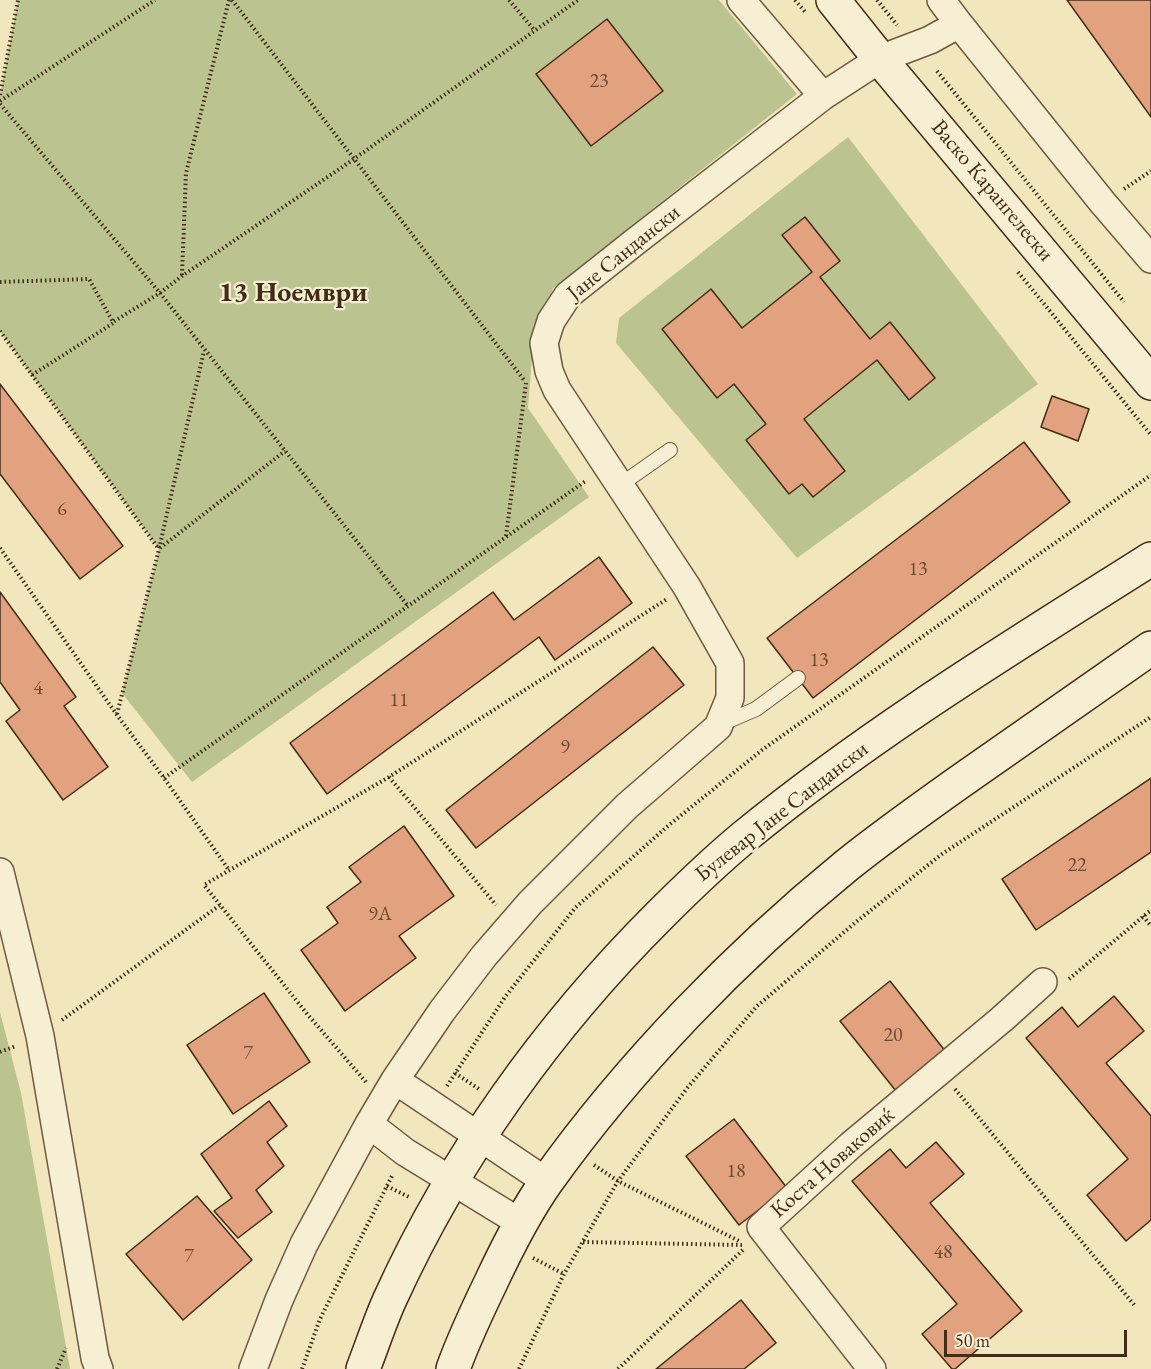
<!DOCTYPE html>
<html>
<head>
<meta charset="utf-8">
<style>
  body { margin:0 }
  #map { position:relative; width:1151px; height:1369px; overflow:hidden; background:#f1e6bc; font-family:"EB Garamond",serif }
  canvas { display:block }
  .scale { position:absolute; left:944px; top:1330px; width:183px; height:27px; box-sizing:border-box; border:3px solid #422c18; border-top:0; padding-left:8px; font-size:18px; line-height:21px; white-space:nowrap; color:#422c18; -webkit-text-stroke:4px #f6efd3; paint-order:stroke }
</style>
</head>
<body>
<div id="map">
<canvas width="1151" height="1369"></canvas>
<div class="scale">50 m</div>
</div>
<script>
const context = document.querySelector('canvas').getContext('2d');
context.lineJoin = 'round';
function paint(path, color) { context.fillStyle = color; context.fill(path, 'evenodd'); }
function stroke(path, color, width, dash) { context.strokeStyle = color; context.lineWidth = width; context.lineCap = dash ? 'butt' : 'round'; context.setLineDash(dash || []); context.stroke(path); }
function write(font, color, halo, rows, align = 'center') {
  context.font = font + ' "EB Garamond",serif'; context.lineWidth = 4.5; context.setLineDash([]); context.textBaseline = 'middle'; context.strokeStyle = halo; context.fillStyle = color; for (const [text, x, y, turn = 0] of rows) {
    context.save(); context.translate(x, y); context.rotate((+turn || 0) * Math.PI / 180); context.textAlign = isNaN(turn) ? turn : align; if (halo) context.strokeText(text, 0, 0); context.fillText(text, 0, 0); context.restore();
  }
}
const green = new Path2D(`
  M18 0H719L797 94 553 288 533 345 528 408 589 497 192 782 122 693 159 549 0 331V95Z
  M848 137 1038 384 797 558 616 343 619 318Z
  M0 1012 21 1093 70 1369H0Z`);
const building = new Path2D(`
  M1067 0H1151V117Z
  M607 19 663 91 591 146 536 74Z
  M805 217 840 261 820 277 870 339 890 322 935 378 909 400 877 360 804 419 845 471 813 497 802 484 789 494 746 440 766 424 734 384 717 398 662 329 711 289 742 328 812 272 782 235Z
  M0 384 123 546 80 579 0 474Z
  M1052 396 1089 409 1078 441 1041 427Z
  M1024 442 1070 502 813 698 767 638Z
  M599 557 632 603 555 660 539 637 327 794 290 743 493 592 514 620Z
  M0 592 76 697 64 706 108 767 63 800 6 721 20 710 0 682Z
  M653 647 684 685 476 848 446 810Z
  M1151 778V852L1036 930 1002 879Z
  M404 826 454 896 399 936 416 958 345 1011 301 950 338 923 327 907 361 882 349 867Z
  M890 981 946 1052 896 1091 840 1021Z
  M264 993 310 1062 233 1114 187 1045Z
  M1114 996 1144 1031 1106 1063 1151 1116V1220L1126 1241 1087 1195 1128 1159 1026 1038 1062 1007 1078 1027Z
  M269 1101 287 1126 267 1142 284 1166 256 1190 272 1212 238 1238 214 1211 232 1198 201 1154Z
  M734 1119 787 1188 739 1225 686 1156Z
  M936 1142 964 1174 930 1203 1022 1311 955 1369H952L922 1334 957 1304 852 1181 890 1149 906 1168Z
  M197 1196 252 1260 183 1320 126 1254Z
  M741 1300 776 1343 744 1369H656Z`);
const path = new Path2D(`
  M232 0 524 380
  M509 0 535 31
  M795 0 806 13
  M877 0 897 25
  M937 71 1124 302
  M0 95 18 0
  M0 101 155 0
  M0 104 160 293 408 606
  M1124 189 1151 171
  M1018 272 1151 435
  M182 275 186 173 229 0
  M0 282 89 279 113 322 160 293 182 276 354 159 578 0
  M0 331 158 548
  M32 375 115 322
  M506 536 526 383
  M0 548 117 715 164 778 229 870
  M160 548 285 451
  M117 714 159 549 204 351
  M389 777 496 905
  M164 778 587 480
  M1143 916 1151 926
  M1069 979 1151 910
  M62 1020 220 905
  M0 1052 16 1046
  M455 1073 479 1089
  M366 1082 308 1015 204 885 389 777 667 599
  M447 1086 505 997 575 908 669 825 762 750 1151 475
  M955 1089 1136 1307
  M594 1165 618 1181 739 1241
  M387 1186 411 1198
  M583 1242 743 1245
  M533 1258 564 1274
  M57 1369 66 1348
  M302 1369 320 1319 393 1174
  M519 1369 564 1274 618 1181 688 1087 757 1006 856 922 942 854 1151 717
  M618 1369 745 1248`);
const lane = new Path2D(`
  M620 485 670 450
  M721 724 756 709 798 678`);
const street = new Path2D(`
  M741 0 823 96
  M941 0 959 24 1103 203 1151 259
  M0 872 40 1036 95 1358 99 1369
  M395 1080 547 1182
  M369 1124 405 1152 521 1223
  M253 1369 279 1300 304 1244 369 1124 395 1080 442 1011 484 956 530 903 627 806 718 727 730 698V663L687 587 557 390 549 371 544 343 551 321 568 295 636 241 823 96 880 59 930 40 959 24
  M872 1369 761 1227 851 1145 1002 1019 1043 982`);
const secondary = new Path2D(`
  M833 0 880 59 1151 383
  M363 1369C372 1346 380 1321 390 1299 455 1156 549 1026 659 916 686 889 714 862 744 837 871 733 1012 647 1151 559
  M453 1369C464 1338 478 1309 492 1280 508 1246 525 1212 547 1181 629 1066 737 955 846 866 882 837 920 810 958 783 1022 738 1086 693 1151 648`);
const numberNames = [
  ["23",599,82],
  ["6",62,510],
  ["13",918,570],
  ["13",819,661],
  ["4",38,689],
  ["11",399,701],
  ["9",565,748],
  ["22",1077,866],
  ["9A",380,915],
  ["20",893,1036],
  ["7",248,1054],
  ["18",736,1172],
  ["48",943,1253],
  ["7",189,1257]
];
const streetNames = [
  ["Васко Карангелески",992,191,50],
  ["Јане Сандански",624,253,-39],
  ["Булевар Јане Сандански",782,812,-38],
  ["Коста Новаковиќ",833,1163,-41]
];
const districtNames = [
  ["13 Ноември",293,293]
];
paint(green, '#bbc490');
paint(building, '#e3a27f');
stroke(building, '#422c18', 1.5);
stroke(lane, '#6e5a41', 16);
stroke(street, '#6e5a41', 30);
stroke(secondary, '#422c18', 36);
stroke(path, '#422c18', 4, [1.5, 3]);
stroke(lane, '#f6efd3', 14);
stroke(street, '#f6efd3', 27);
stroke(secondary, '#f6efd3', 33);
write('20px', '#6a4a32', null, numberNames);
write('22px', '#422c18', '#f6efd3', streetNames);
write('bold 28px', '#422c18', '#f6efd3', districtNames);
</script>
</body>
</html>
